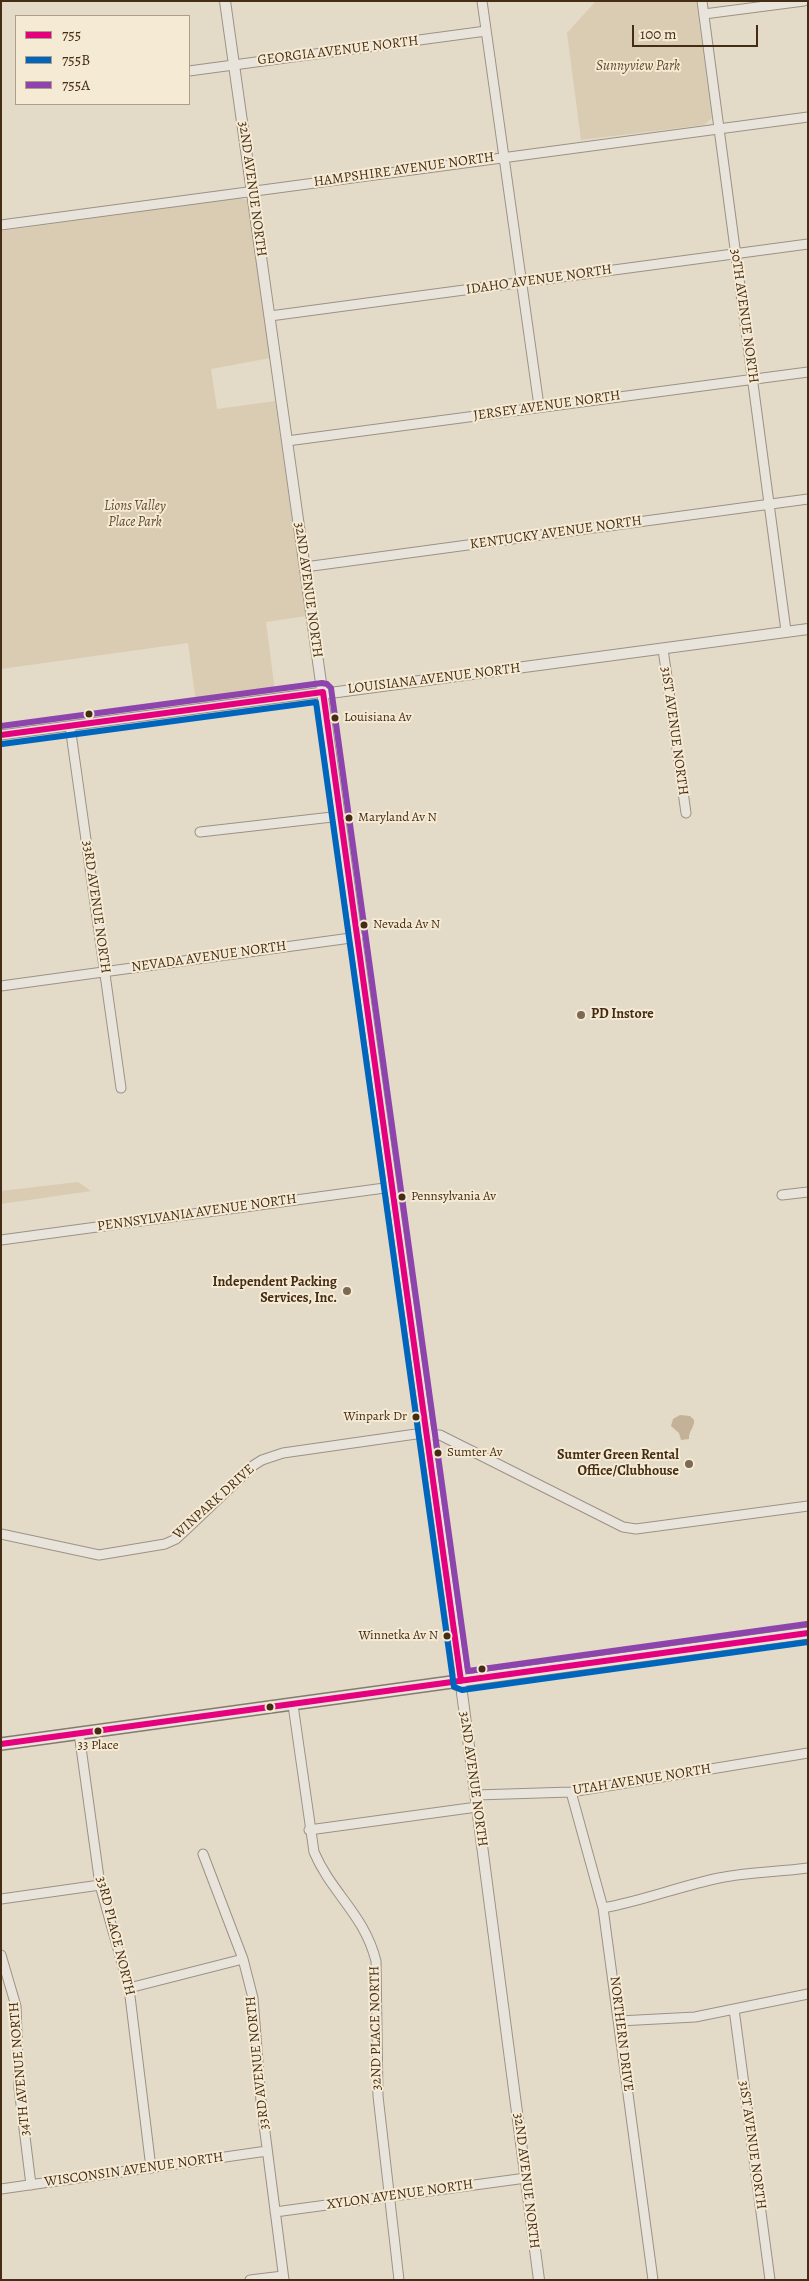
<!DOCTYPE html>
<html>
<head>
<meta charset="utf-8">
<style>
  body { margin:0 }
  #map { position:relative; width:809px; height:2281px; overflow:hidden; background:#e3dac8; font-family:Alegreya,serif }
  canvas { display:block }
  .frame { position:absolute; inset:0; border:2px solid #452c15; pointer-events:none }
  .legend { position:absolute; left:15px; top:15px; width:175px; height:90px; box-sizing:border-box; background:#f5ead3; border:1px solid #af9e87; margin:0; padding:6px 9px; list-style:none; font-size:15px; color:#452c15 }
  .legend li { display:flex; align-items:center; gap:10px; height:25px }
  .legend b { width:25px; border:1px solid #af9e87 }
  .scale { position:absolute; left:632px; top:25px; width:126px; height:22px; box-sizing:border-box; border:2px solid #452c15; border-top:0; padding-left:6px; font-size:15px; line-height:18px; white-space:nowrap; color:#452c15; -webkit-text-stroke:4px #f5ead3; paint-order:stroke }
</style>
</head>
<body>
<div id="map">
<canvas width="809" height="2281"></canvas>
<div class="frame"></div>
<ul class="legend">
<li><b style="height:6px;background:#e5007d"></b>755</li>
<li><b style="height:6px;background:#0065bd"></b>755B</li>
<li><b style="height:6px;background:#8e44ad"></b>755A</li>
</ul>
<div class="scale">100 m</div>
</div>
<script>
const context = document.querySelector('canvas').getContext('2d');
context.lineJoin = 'round';
function paint(path, color) { context.fillStyle = color; context.fill(path, 'evenodd'); }
function stroke(path, color, width, dash) { context.strokeStyle = color; context.lineWidth = width; context.lineCap = dash ? 'butt' : 'round'; context.setLineDash(dash || []); context.stroke(path); }
function write(font, color, halo, rows, align = 'center') {
  context.font = font + ' Alegreya,serif'; context.lineWidth = 4; context.setLineDash([]); context.textBaseline = 'middle'; context.strokeStyle = halo; context.fillStyle = color; for (const [text, x, y, turn = 0] of rows) {
    context.save(); context.translate(x, y); context.rotate((+turn || 0) * Math.PI / 180); context.textAlign = isNaN(turn) ? turn : align; if (halo) context.strokeText(text, 0, 0); context.fillText(text, 0, 0); context.restore();
  }
}
const green = new Path2D(`
  M596 1H696L712 118 704 125 581 140 567 33Z
  M240 198 247 200 270 358 211 369 217 409 275 401 306 616 266 622 275 692 196 703 188 643 1 669V231Z
  M78 1182 91 1191 1 1204V1191Z`);
const water = new Path2D(`
  M680 1415 690 1416 694 1420C695 1427 688 1431 689 1439L681 1440 679 1433 671 1426 673 1419Z`);
const minor = new Path2D(`
  M482 1 539 406
  M702 1 786 631
  M704 14 804 1
  M189 71 486 31
  M1 225 808 117
  M270 316 808 244
  M287 441 808 372
  M305 567 808 499
  M663 649 686 813
  M70 726 121 1088
  M1 735 323 692
  M200 832 341 816
  M1 986 358 937
  M782 1195 808 1192
  M1 1240 392 1187
  M1 1534 99 1555 165 1544 176 1539 190 1526 254 1465 262 1460 283 1453 416 1434 440 1435 623 1527 636 1529 808 1506
  M293 1705 314 1852C332 1894 364 1914 376 1961L378 2096 399 2280
  M79 1733 100 1885 129 1988 151 2168
  M571 1792 603 1908 653 2280
  M476 1795 571 1792 808 1753
  M309 1830 477 1807
  M203 1854 243 1959 253 1998 261 2101 284 2280
  M1 1899 100 1885
  M603 1908C643 1901 680 1886 719 1878 748 1872 778 1872 808 1868
  M1 1955 16 2006 19 2088 31 2185
  M129 1988 243 1959
  M734 2009 770 2280
  M619 2021 695 2017 808 1994
  M1 2189 267 2151
  M275 2212 526 2178
  M250 2280 283 2276`);
const tertiary = new Path2D(`
  M225 1 460 1670 462 1693 539 2280
  M323 692 330 693 808 629`);
const secondary = new Path2D(`
  M1 1744 808 1633`);
const bus1 = new Path2D(`
  M1 735 323 692 461 1681
  M1 1744 808 1633`);
const bus2 = new Path2D(`
  M2 744 316 702 454 1687 462 1690 808 1642`);
const bus3 = new Path2D(`
  M1 726 322 683 327 684 331 688 468 1671 807 1624`);
const markers = [
  [89,714,4.5,"#452c15"],
  [335,718,4.5,"#452c15"],
  [349,818,4.5,"#452c15"],
  [364,925,4.5,"#452c15"],
  [581,1015,5,"#7c6954"],
  [402,1197,4.5,"#452c15"],
  [347,1291,5,"#7c6954"],
  [416,1417,4.5,"#452c15"],
  [438,1453,4.5,"#452c15"],
  [689,1464,5,"#7c6954"],
  [447,1636,4.5,"#452c15"],
  [482,1669,4.5,"#452c15"],
  [270,1707,4.5,"#452c15"],
  [98,1731,4.5,"#452c15"]
];
const busNames = [
  ["Louisiana Av",344,718],
  ["Maryland Av N",358,818],
  ["Nevada Av N",373,925],
  ["Pennsylvania Av",411,1197],
  ["Winpark Dr",407,1417,"right"],
  ["Sumter Av",447,1453],
  ["Winnetka Av N",438,1636,"right"],
  ["33 Place",98,1746,"center"]
];
const streetNames = [
  ["GEORGIA AVENUE NORTH",338,51,-7],
  ["HAMPSHIRE AVENUE NORTH",404,170,-8],
  ["32ND AVENUE NORTH",252,189,82],
  ["IDAHO AVENUE NORTH",539,280,-8],
  ["30TH AVENUE NORTH",744,316,82],
  ["JERSEY AVENUE NORTH",547,406,-8],
  ["KENTUCKY AVENUE NORTH",556,533,-8],
  ["32ND AVENUE NORTH",308,590,82],
  ["LOUISIANA AVENUE NORTH",434,679,-7],
  ["31ST AVENUE NORTH",674,731,82],
  ["33RD AVENUE NORTH",96,907,82],
  ["NEVADA AVENUE NORTH",209,957,-8],
  ["PENNSYLVANIA AVENUE NORTH",197,1213,-8],
  ["WINPARK DRIVE",214,1502,-42],
  ["32ND AVENUE NORTH",473,1779,82],
  ["UTAH AVENUE NORTH",642,1780,-9],
  ["33RD PLACE NORTH",115,1936,76],
  ["32ND PLACE NORTH",376,2028,-91],
  ["NORTHERN DRIVE",621,2034,83],
  ["33RD AVENUE NORTH",258,2063,-96],
  ["34TH AVENUE NORTH",20,2069,-95],
  ["31ST AVENUE NORTH",752,2145,82],
  ["WISCONSIN AVENUE NORTH",134,2170,-8],
  ["32ND AVENUE NORTH",526,2181,83],
  ["XYLON AVENUE NORTH",400,2195,-8]
];
const parkNames = [
  ["Sunnyview Park",638,67],
  ["Lions Valley",135,507],
  ["Place Park",135,523]
];
const poiNames = [
  ["PD Instore",591,1015,"left"],
  ["Independent Packing",337,1283],
  ["Services, Inc.",337,1299],
  ["Sumter Green Rental",679,1456],
  ["Office/Clubhouse",679,1472]
];
paint(green, '#daccb2');
paint(water, '#c3b298');
stroke(minor, '#9b9285', 11);
stroke(tertiary, '#9b9285', 12);
stroke(secondary, '#837b6e', 14);
stroke(minor, '#e9e4db', 9);
stroke(tertiary, '#e9e4db', 10);
stroke(secondary, '#e9e4db', 11);
stroke(bus1, '#e5007d', 6);
stroke(bus2, '#0065bd', 6);
stroke(bus3, '#8e44ad', 6);
for (const [x, y, r, color] of markers) { const dot = new Path2D(); dot.arc(x, y, r, 0, 2 * Math.PI); context.fillStyle = color; context.fill(dot); stroke(dot, '#f5ead3', 2); }
write('13px', '#452c15', '#f5ead3', busNames, 'left');
write('14px', '#452c15', '#f5ead3', streetNames);
write('italic 14px', '#614a31', '#f5ead3', parkNames);
write('bold 14px', '#452c15', '#f5ead3', poiNames, 'right');
</script>
</body>
</html>
